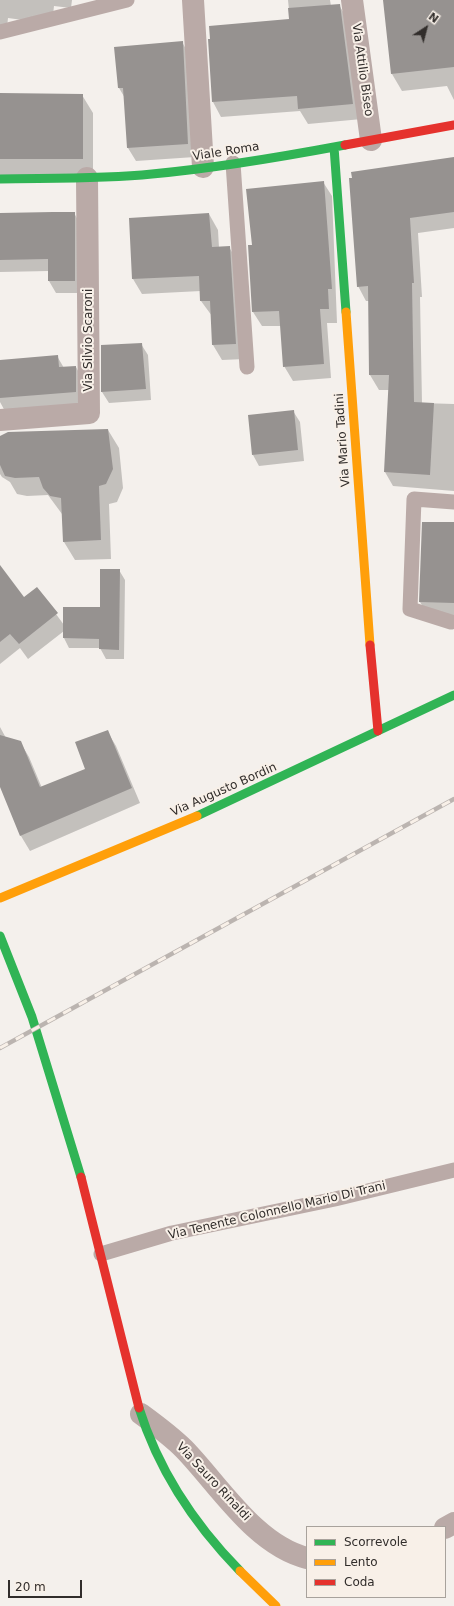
<!DOCTYPE html>
<html>
<head>
<meta charset="utf-8">
<style>
  body { margin:0 }
  #map { position:relative; width:454px; height:1606px; overflow:hidden; background:#f4f0ec; font-family:"DejaVu Sans",sans-serif }
  canvas { display:block }
  .legend { position:absolute; left:306px; top:1526px; width:140px; height:72px; box-sizing:border-box; background:#f8f0e8; border:1px solid #a8a29c; margin:0; padding:5px 7px; list-style:none; font-size:12px; color:#312d2b }
  .legend li { display:flex; align-items:center; gap:8px; height:20px }
  .legend b { width:20px; border:1px solid #a8a29c }
  .north { position:absolute; left:406px; top:8px; width:40px; height:40px; -webkit-text-stroke:3px #f8f0e8; paint-order:stroke; rotate:36deg; font-size:11px; font-weight:700; line-height:16px; text-align:center; color:#312d2b }
  .north::after { content:''; display:block; margin:auto; width:14px; height:18px; background:#312d2b; clip-path:polygon(50% 0,100% 100%,50% 72%,0 100%) }
  .scale { position:absolute; left:8px; top:1580px; width:74px; height:18px; box-sizing:border-box; border:2px solid #312d2b; border-top:0; padding-left:5px; font-size:12px; line-height:14px; white-space:nowrap; color:#312d2b; -webkit-text-stroke:3px #f8f0e8; paint-order:stroke }
</style>
</head>
<body>
<div id="map">
<canvas width="454" height="1606"></canvas>
<ul class="legend">
<li><b style="height:5px;background:#30b455"></b>Scorrevole</li>
<li><b style="height:5px;background:#ff9f0a"></b>Lento</li>
<li><b style="height:5px;background:#e5322d"></b>Coda</li>
</ul>
<div class="north">N</div>
<div class="scale">20 m</div>
</div>
<script>
const context = document.querySelector('canvas').getContext('2d');
context.lineJoin = 'round';
function paint(path, color) { context.fillStyle = color; context.fill(path, 'evenodd'); }
function stroke(path, color, width, dash) { context.strokeStyle = color; context.lineWidth = width; context.lineCap = dash ? 'butt' : 'round'; context.setLineDash(dash || []); context.stroke(path); }
function write(font, color, halo, rows, align = 'center') {
  context.font = font + ' "DejaVu Sans",sans-serif'; context.lineWidth = 4; context.setLineDash([]); context.textBaseline = 'middle'; context.strokeStyle = halo; context.fillStyle = color; for (const [text, x, y, turn = 0] of rows) {
    context.save(); context.translate(x, y); context.rotate((+turn || 0) * Math.PI / 180); context.textAlign = isNaN(turn) ? turn : align; if (halo) context.strokeText(text, 0, 0); context.fillText(text, 0, 0); context.restore();
  }
}
const shadow = new Path2D(`
  M0 0H72L71 8 54 6 52 24 8 18 6 36 0 35Z
  M288 0H330L331 6 339 5 348 20 362 119 308 124 300 111 221 117 213 102 290 20Z
  M384 0H454V100L447 86 402 91 392 74Z
  M182 42 190 56 195 157 136 161 128 148 125 98 119 88Z
  M0 94 82 95 93 113V177H0Z
  M454 158V228L418 233 422 297H420L422 403 454 404V491L393 486 385 472 389 390H379L370 375 369 301H366L358 286Z
  M323 182 332 196 337 323H327L331 378 293 381 284 366 281 326H262L253 312 249 246H253Z
  M74 213 81 225 82 293H56L49 281V271L0 272V214Z
  M209 214 218 230 219 248 229 247 238 262 245 359 222 360 213 345 212 316 201 301V291L142 294 133 279 130 219Z
  M141 344 148 355 151 400 109 403 102 392V346Z
  M57 356 64 368 76 367 84 382 85 407 6 413 0 402V361Z
  M293 411 300 422 304 461 259 466 253 455Z
  M108 430 119 448 123 488 117 502 109 504 111 559 75 560 64 542 62 514 48 495 27 496 17 494 10 482 2 477 0 474V437Z
  M454 523V617H429L420 602Z
  M119 570 125 580 124 659H106L100 648H69L64 638V631L28 659 20 648 0 664V573L24 598 37 588 64 625 101 608Z
  M0 727 6 738 20 742 29 757 42 788 87 769 107 731 116 746 140 803 30 851 21 836 0 784Z`);
const building = new Path2D(`
  M383 0H454V67L391 74Z
  M340 4 353 104 298 109 297 96 212 102 208 39H210L209 26 289 19 288 8Z
  M183 41 188 144 127 148 123 88H118L114 47Z
  M0 93 83 94V159H0Z
  M454 157V212L410 218 414 283H412L414 402 434 403 430 475 384 472 389 375H369L368 286 357 287 349 178H352L351 172Z
  M324 181 332 289H328L329 309H320L324 364 283 367 279 311 252 312 248 245H252L246 189Z
  M53 212H75V281H48V259L0 260V213Z
  M209 213 212 247 230 246 236 344 212 345 210 301H200L199 276 132 279 129 218Z
  M142 343 146 389 101 392V345Z
  M58 355 59 367 76 366V392L0 398V360Z
  M294 410 298 450 252 455 248 415Z
  M108 429 113 469 106 484 99 486 101 540 63 542 61 498 50 496 43 488 39 477 15 478 5 476 0 465V436L8 432Z
  M422 522H454V603L419 602Z
  M0 565 24 597 37 587 58 613 19 644 10 634 0 642Z
  M100 569H120L119 650 99 649V639L63 638V607H100Z
  M108 730 132 788 20 836 0 787V735L21 741 40 787 85 769 75 742Z`);
const lane = new Path2D(`
  M0 32 127 0
  M233 163 247 367
  M451 622 410 609 414 499 454 502
  M101 1254 172 1233 335 1199 454 1170`);
const street = new Path2D(`
  M193 0 203 167
  M352 0 371 140
  M0 420 89 413 87 178
  M141 1414C156 1425 171 1436 184 1449 219 1485 255 1545 307 1558
  M445 1528 454 1523`);
const fast = new Path2D(`
  M334 147 346 312
  M0 179C51 178 102 179 152 174 217 168 281 157 345 145
  M197 816 454 695
  M0 936 32 1017 81 1177
  M139 1408C158 1469 195 1525 240 1571`);
const slow = new Path2D(`
  M346 312 370 645
  M0 898 197 816
  M240 1571 276 1606`);
const jam = new Path2D(`
  M345 145 454 125
  M370 645 378 731
  M81 1177 139 1408`);
const rail = new Path2D(`
  M0 1048 454 799`);
const streetNames = [
  ["Via Attilio Biseo",362,70,82],
  ["Viale Roma",226,152,-9],
  ["Via Silvio Scaroni",89,340,-90],
  ["Via Mario Tadini",343,440,-94],
  ["Via Augusto Bordin",224,790,-24],
  ["Via Tenente Colonnello Mario Di Trani",277,1211,-13],
  ["Via Sauro Rinaldi",213,1482,47]
];
paint(shadow, '#0003');
paint(building, '#969290');
stroke(lane, '#baaaa7', 15);
stroke(street, '#baaaa7', 22);
stroke(fast, '#30b455', 9);
stroke(slow, '#ff9f0a', 9);
stroke(jam, '#e5322d', 9);
stroke(rail, '#bbb4b0', 4.5);
stroke(rail, '#f8f0e8', 3, [9]);
write('12px', '#312d2b', '#f8f0e8', streetNames);
</script>
</body>
</html>
